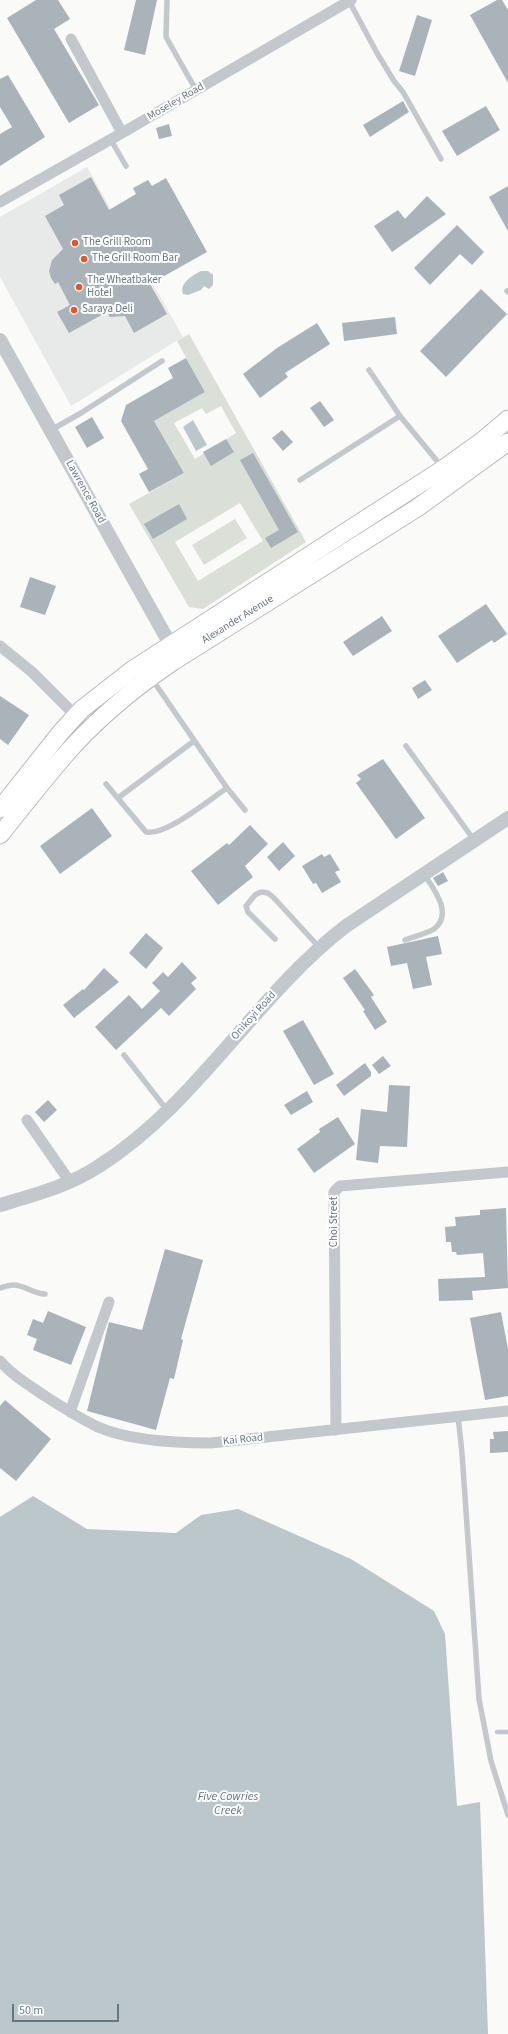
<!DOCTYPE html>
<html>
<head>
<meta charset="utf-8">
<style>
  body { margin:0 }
  #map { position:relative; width:508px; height:2034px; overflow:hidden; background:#fafaf8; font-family:"Source Sans 3",sans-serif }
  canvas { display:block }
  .scale { position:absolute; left:12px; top:2004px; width:107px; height:18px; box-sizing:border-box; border:2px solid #657683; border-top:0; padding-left:5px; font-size:12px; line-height:14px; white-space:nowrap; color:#657683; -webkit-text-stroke:3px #fff; paint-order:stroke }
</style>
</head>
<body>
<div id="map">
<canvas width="508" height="2034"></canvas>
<div class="scale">50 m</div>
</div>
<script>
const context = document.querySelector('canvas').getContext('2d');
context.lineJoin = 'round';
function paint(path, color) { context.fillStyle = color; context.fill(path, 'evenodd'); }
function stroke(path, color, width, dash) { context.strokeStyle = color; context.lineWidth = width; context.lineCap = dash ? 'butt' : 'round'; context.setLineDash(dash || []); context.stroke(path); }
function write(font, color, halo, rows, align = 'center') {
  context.font = font + ' "Source Sans 3",sans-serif'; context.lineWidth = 4; context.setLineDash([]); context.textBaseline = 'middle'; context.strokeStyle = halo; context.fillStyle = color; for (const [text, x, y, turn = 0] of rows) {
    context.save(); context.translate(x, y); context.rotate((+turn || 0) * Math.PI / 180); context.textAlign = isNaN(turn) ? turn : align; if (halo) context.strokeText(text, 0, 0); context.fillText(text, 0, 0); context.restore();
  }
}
const built = new Path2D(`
  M87 167 183 337 71 406 0 277V217Z`);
const green = new Path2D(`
  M189 334 306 542 203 609 189 607 129 504 184 473 154 421 205 392 177 341ZM221 406 236 433 195 459 174 423 202 408 206 414ZM240 503 263 541 198 581 175 542Z
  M235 519 247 538 204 565 192 545Z`);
const water = new Path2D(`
  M201 271H208L213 275V285L209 289 204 286 201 290 188 295 183 294C179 283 193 275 201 271Z
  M193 420 207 445 196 451 183 427Z
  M33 1496 87 1529 176 1533 201 1515 238 1509 351 1559 434 1611 445 1634 457 1806 480 1802 488 2034H0V1517Z`);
const stream = new Path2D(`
  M497 1732H508`);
const building = new Path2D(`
  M36 0H58L70 19 54 29 99 105 69 123 7 18Z
  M136 0H157L145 55 124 50Z
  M497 0H502L508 10V83L470 15Z
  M417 15 432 20 415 76 399 71Z
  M8 75 45 137 0 166V134L12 127 0 107V79Z
  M403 101 409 112 370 137 363 125Z
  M486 106 500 130 457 156 442 131Z
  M169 124 172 136 159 139 156 128Z
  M91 177 109 210 136 194 133 188 148 180 152 186 166 178 207 252 150 284 167 314 134 333 125 316 110 317 107 312 69 333 57 312 70 305 58 282 55 284 51 278 49 271 52 260 63 249 45 216 64 205 59 195Z
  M508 186V231L489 197Z
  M427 196 446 214 392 252 374 226 398 210 405 219Z
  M457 225 484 252 472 265 460 254 430 285 414 268Z
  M481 289 507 314 446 377 420 351Z
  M395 317 397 334 344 341 342 323Z
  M317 323 330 344 285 373 288 377 260 398 243 374 277 348Z
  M186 358 205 392 154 421 184 473 149 492 139 474 148 469 121 421 126 405 173 378 168 368Z
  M320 401 334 420 324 427 310 408Z
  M92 417 104 438 87 448 75 427Z
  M282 430 293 442 283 451 272 438Z
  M226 439 234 452 211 466 203 452Z
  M253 453 298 532 271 548 265 538 279 530 240 460Z
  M179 504 187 519 153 539 144 524Z
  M30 577 56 586 45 615 20 607Z
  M486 604 507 634 494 643 492 640 457 663 438 636Z
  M382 616 392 631 353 656 343 642Z
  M425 680 432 690 418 699 412 688Z
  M0 696 29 715 8 745 0 739Z
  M383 759 425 818 396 839 356 783 361 779 357 775Z
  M92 808 112 836 60 874 40 846Z
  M250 825 268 844 245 866 253 877 218 905 191 871 227 843 229 845Z
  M283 842 295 856 279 871 267 857Z
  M322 854 324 857 330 854 340 870 335 872 341 882 322 893 316 883 313 884 302 866Z
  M443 872 448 881 438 886 433 878Z
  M146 933 163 948 146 969 129 953Z
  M438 936 442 954 426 957 432 985 413 989 407 963 391 966 387 947Z
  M182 962 197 978 191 983 196 989 169 1016 161 1008 116 1050 95 1027 129 995 142 1009 160 991 152 983 163 972 168 977Z
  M104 968 119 982 74 1018 63 1005 83 989 84 990Z
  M355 969 374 995 371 997 387 1022 375 1030 363 1011 365 1010 343 978Z
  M303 1020 334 1074 314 1085 283 1031Z
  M383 1056 391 1066 379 1074 372 1065Z
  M365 1063 371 1072V1076L344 1096 336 1085Z
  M389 1085 410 1086 407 1147 380 1146 378 1163 356 1160 361 1109 387 1112Z
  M307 1091 313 1102 291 1115 284 1105Z
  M48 1100 57 1110 44 1122 35 1112Z
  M338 1117 355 1144 314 1173 297 1149 320 1132 319 1129Z
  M506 1208 508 1288 472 1291 473 1300 439 1301 438 1279 485 1277 483 1253 457 1255 456 1252H452L451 1242H446L445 1227 456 1226 455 1217 480 1215V1210Z
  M165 1249 203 1260 181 1339 183 1340 174 1379 170 1378 156 1430 87 1411 109 1322 142 1330Z
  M48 1311 86 1327 71 1365 33 1350 37 1339 27 1335 33 1319 43 1323Z
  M501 1312 508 1349V1396L485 1400 470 1318Z
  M5 1400 51 1439 16 1481 0 1468V1406Z
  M508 1431V1452L490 1453V1439H494L493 1432Z`);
const service = new Path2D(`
  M167 0 166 37 196 90
  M349 1 377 53 394 81 403 92 441 159
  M111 140 126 166
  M507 291 508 292
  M369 370 400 416 442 467
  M51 430 81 413 162 361
  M300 480 400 416
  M152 679 227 788 245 810
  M406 746 474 840
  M106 784 146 832C166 836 210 799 227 788
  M118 798 194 741
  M275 939 248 912 246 906 255 895 261 892 268 893 274 898 319 947
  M405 940C413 937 426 934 434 929 454 914 433 888 424 874
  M124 1055 167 1110
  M0 1288C4 1287 9 1285 13 1285 25 1285 34 1294 45 1294
  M458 1416 462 1453 479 1699 491 1761 508 1815`);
const minor = new Path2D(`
  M71 39 122 133
  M0 202 122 133 351 0
  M0 646 32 672 76 716
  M27 1120 70 1182
  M0 1361C13 1376 29 1385 45 1396 62 1407 79 1418 98 1427 130 1441 177 1443 211 1443L508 1411
  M70 1412 109 1302
  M336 1430 334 1192 340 1186 508 1172`);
const tertiary = new Path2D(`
  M0 340 170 644
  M0 1205C34 1195 69 1186 99 1166 197 1104 255 996 346 926L508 818`);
const primary = new Path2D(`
  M0 809 61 732 82 709 132 670 443 469 482 441 508 419
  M0 835C24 805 48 774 74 745 104 713 138 685 174 661L417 508 508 442`);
const markers = [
  [75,243,4,"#e4572e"],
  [84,259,4,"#e4572e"],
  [79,287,4,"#e4572e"],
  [74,310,4,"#e4572e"]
];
const streetNames = [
  ["Moseley Road",176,102,-30],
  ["Lawrence Road",85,492,61],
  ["Alexander Avenue",238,620,-32],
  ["Onikoyi Road",254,1016,-48],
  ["Choi Street",335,1222,-90],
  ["Kai Road",243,1440,-6]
];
const poiNames = [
  ["The Grill Room",83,243],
  ["The Grill Room Bar",92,259],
  ["The Wheatbaker",87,281],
  ["Hotel",87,294],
  ["Saraya Deli",82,310]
];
const waterNames = [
  ["Five Cowries",228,1797],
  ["Creek",228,1811]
];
paint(built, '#e8e9e9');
paint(green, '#dadfd7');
paint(water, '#bbc7cb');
stroke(stream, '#bbc7cb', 4.5);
paint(building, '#aab3b9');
stroke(primary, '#b5babe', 19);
stroke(service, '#c3c8cc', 5.5);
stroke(minor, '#c3c8cc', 11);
stroke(tertiary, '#c3c8cc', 14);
stroke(primary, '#fff', 17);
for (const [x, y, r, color] of markers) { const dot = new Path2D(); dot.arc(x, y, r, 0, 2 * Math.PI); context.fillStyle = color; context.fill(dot); stroke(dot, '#fff', 1.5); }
write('11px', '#657683', '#fff', streetNames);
write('11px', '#657683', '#fff', poiNames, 'left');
write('italic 12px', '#60757c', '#fff', waterNames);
</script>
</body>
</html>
